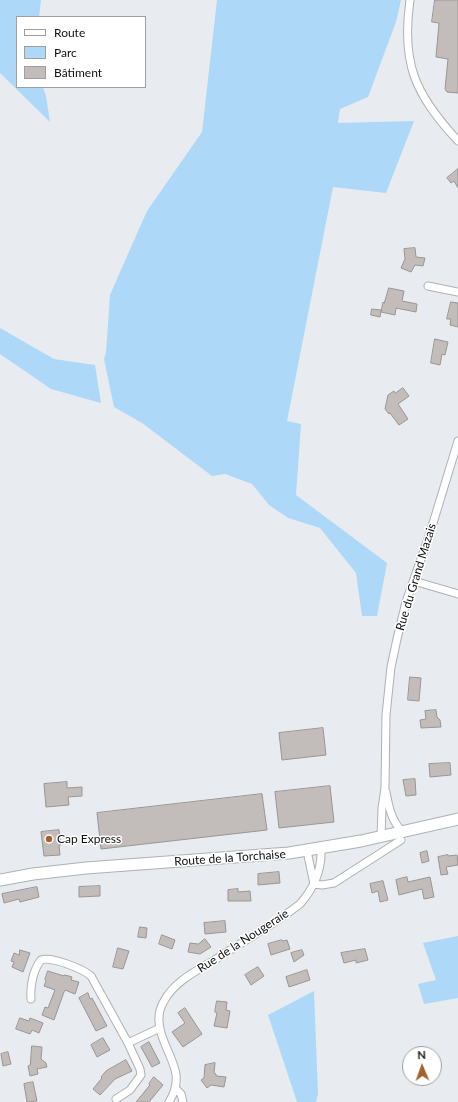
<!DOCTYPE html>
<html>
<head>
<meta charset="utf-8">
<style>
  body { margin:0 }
  #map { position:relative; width:458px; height:1102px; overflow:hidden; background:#e8ecf0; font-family:Lato,sans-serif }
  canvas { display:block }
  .legend { position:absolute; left:16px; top:16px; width:130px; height:72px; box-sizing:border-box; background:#fff; border:1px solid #9f9fa0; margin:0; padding:5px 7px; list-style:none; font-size:12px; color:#0f1012 }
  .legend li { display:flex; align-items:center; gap:8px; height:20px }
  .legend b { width:20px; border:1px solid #9f9fa0 }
  .north { position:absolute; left:402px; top:1046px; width:40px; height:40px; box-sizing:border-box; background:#fff; border:1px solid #9f9fa0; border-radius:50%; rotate:358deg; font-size:11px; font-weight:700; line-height:16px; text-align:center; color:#0f1012 }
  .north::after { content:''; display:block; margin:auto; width:14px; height:18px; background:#a3622d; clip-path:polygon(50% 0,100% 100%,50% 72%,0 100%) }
</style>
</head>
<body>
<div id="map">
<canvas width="458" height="1102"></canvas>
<ul class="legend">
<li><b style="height:5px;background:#fff"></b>Route</li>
<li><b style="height:11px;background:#add8f7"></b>Parc</li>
<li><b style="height:11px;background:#c2bdba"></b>Bâtiment</li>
</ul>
<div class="north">N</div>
</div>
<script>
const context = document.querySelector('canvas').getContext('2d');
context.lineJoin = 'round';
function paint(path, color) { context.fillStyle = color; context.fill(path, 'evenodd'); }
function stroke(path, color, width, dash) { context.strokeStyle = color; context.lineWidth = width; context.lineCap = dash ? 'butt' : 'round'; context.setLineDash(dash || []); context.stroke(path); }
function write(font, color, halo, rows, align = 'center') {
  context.font = font + ' Lato,sans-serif'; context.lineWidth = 3; context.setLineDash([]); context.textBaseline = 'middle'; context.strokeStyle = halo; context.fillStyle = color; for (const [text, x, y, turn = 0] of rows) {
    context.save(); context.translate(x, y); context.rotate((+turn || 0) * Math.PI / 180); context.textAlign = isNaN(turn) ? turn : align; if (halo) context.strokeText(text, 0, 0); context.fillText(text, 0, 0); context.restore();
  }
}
const green = new Path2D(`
  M0 0H41L39 17H17V87H43L46 96 50 122 0 73Z
  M217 0H401L396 22 368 97 340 109 338 123 414 121 386 193 333 187 287 421 301 424 296 495 387 563 377 616H362L356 573 320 528 288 518 269 505 252 484 225 474 212 476 142 423 114 407 104 359 106 352 110 295 120 272 147 211 202 132Z
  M0 328 54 359 95 365 101 403 51 389 0 354Z
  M458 936V998L424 1004 418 984 436 980 423 943Z
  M314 991 318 1094 316 1102H297L268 1015Z`);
const building = new Path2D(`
  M435 0H458V93L447 92 445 89 448 59 436 57 439 23 432 22Z
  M458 169V188L454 181 451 183 447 178Z
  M415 248 416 257 425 258 423 266 415 265 411 272 401 268 405 259 404 249Z
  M389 288 404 291 402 301 417 304 416 312 396 308 395 315 381 312 383 302 384 303Z
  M451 302 458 303V327L450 325 451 319H447Z
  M372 309 381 310 380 317 371 315Z
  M435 339 448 342 445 355 442 354 440 365 431 363Z
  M403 388 409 396 398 404 408 419 399 425 390 413 389 414 385 409 388 395 394 391 395 393Z
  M410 677 421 678 419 701 408 700Z
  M436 710 437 717 440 720 441 727 421 728 420 720 426 719 425 711Z
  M323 728 326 755 282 760 279 733Z
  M450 763 451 775 430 777 429 764Z
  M415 779 416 795 406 796 403 780Z
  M67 782V788L82 787V796L68 797 69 805 46 807 44 784Z
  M330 786 334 822 279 828 275 792Z
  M262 794 267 830 101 849 97 813Z
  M59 830 61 845H59L60 855 44 856 41 832Z
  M427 851 429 861 422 863 420 853Z
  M448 855V856L457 855 458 865 446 867 448 874 441 875 438 857Z
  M279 872 280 883 258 885V874Z
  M407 877 408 882 430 877 434 897 424 899 422 889 399 895 396 880Z
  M383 881 388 900 380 902 378 891 372 893 370 884Z
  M100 886V896L79 897V887Z
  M37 887 39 897 20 902 19 899 4 903 2 894Z
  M238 889V892L250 891 251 901H228V890Z
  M225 921 226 932 205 934 204 923Z
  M140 927 147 928 146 938 138 937Z
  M162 935 175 940 172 949 159 944Z
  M205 939 211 947 200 954 188 952 190 943 198 944Z
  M282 940 283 941 287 940 290 949 271 955 268 944Z
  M118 948 129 951 123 969 113 967Z
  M365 949 368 960 356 963V960L344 963 341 953Z
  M20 950 30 953 23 972 12 967 14 962 11 961 14 953 19 955Z
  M302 950 304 955 294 962 291 953Z
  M258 967 264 976 251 985 245 975Z
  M307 970 310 980 289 987 286 977Z
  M48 971 64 976V975L69 976 72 977 71 980 79 982 75 994 65 990 64 992 54 1020 42 1015 45 1007 48 1008 55 990 44 986 46 981 45 980Z
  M88 993 90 999 92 998 107 1026 96 1031 79 998Z
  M217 1001 227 1002 226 1010 230 1011 227 1028 214 1026 217 1013 215 1012Z
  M185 1008 202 1034 183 1047 172 1032 185 1023 178 1013Z
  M20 1018 29 1021 30 1018 43 1023 39 1033 32 1030 30 1034 16 1029Z
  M103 1038 110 1050 97 1057 91 1045Z
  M149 1042 160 1063 152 1067 141 1047Z
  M32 1046 42 1047 41 1059 46 1063 47 1067 37 1069 38 1074 30 1076 28 1066 30 1065Z
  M8 1052 11 1064 3 1066 1 1054Z
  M126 1060 132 1071 115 1079 100 1095 93 1089 102 1078 101 1077 106 1071Z
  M215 1063 214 1073 216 1074V1076L226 1077 224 1087 211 1085 207 1088 201 1080 204 1078 205 1065Z
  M154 1077 163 1085 149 1102H136L150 1085 149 1084Z
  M33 1082 37 1101 27 1102 24 1084Z`);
const minor = new Path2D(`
  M410 0C401 64 415 94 458 141
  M428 286 458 292
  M414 581 458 594
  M386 792C389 808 391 819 402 832
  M381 837 382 808 385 788 386 715 391 667 397 639 406 602 430 533 458 441
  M307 851 314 884
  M314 884 322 885 334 883 401 840
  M31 999C30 986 33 970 41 960 51 956 83 969 91 976L128 1043 160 1028
  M176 1089 181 1094 183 1102
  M116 1099 130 1090 141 1075 140 1069 128 1043
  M169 1102C186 1074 169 1060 161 1033 158 1023 158 1011 164 1001 174 982 196 971 213 961 242 942 273 925 300 904 314 888 322 870 321 849`);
const secondary = new Path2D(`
  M0 880 33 874 86 868 289 853 361 841 458 819`);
const markers = [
  [49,839,4,"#a3622d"]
];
const streetNames = [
  ["Rue du Grand Mazais",416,577,-73],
  ["Route de la Torchaise",230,858,-4],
  ["Rue de la Nougeraie",243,941,-33]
];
const poiNames = [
  ["Cap Express",57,839]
];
paint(green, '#add8f7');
paint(building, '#c2bdba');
stroke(building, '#999592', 1);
stroke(minor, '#adb1b5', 9);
stroke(secondary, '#adb1b5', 13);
stroke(minor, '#fff', 7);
stroke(secondary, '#fff', 11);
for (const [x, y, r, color] of markers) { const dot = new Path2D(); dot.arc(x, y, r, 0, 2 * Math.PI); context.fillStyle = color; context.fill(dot); stroke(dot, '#fff', 1.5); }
write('12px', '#0f1012', '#fff', streetNames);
write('12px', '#0f1012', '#fff', poiNames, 'left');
</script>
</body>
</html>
